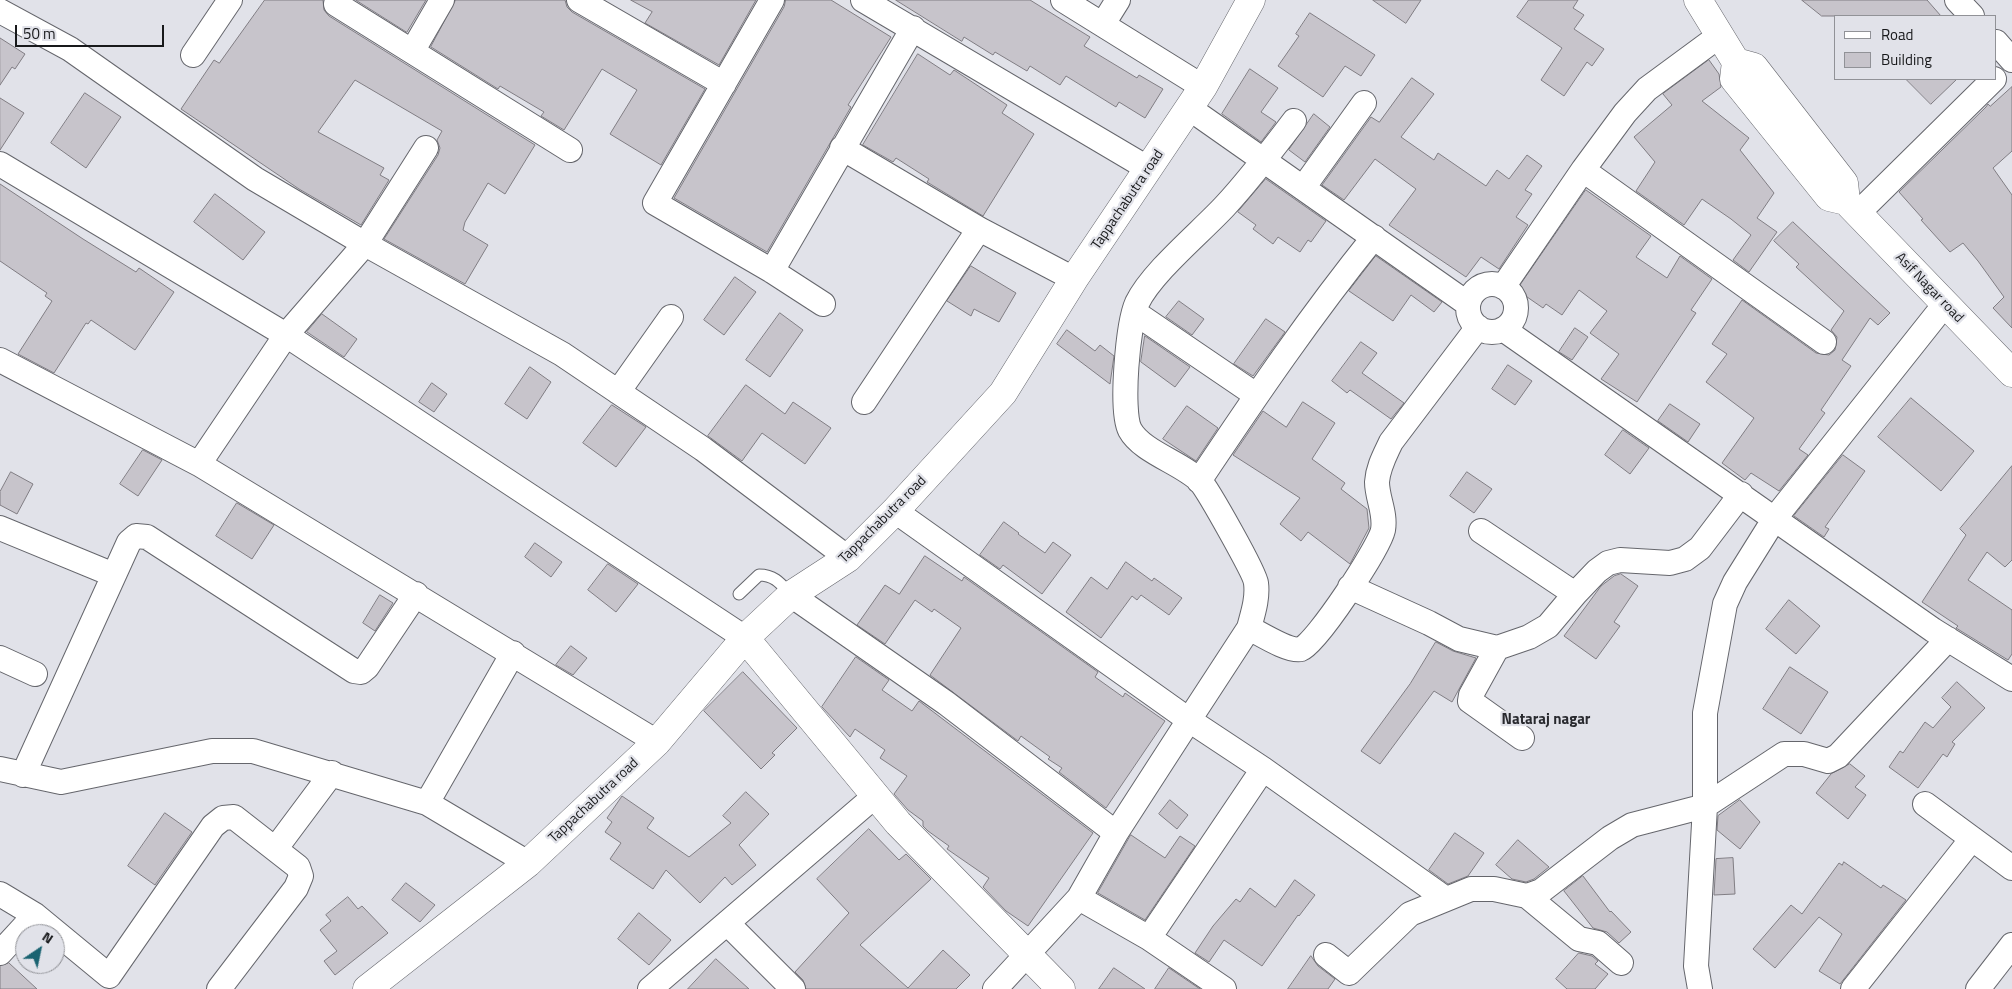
<!DOCTYPE html>
<html>
<head>
<meta charset="utf-8">
<style>
  body { margin:0 }
  #map { position:relative; width:2012px; height:989px; overflow:hidden; background:#e1e2e9; font-family:"Titillium Web",sans-serif }
  canvas { display:block }
  .legend { position:absolute; left:1834px; top:15px; width:162px; height:65px; box-sizing:border-box; background:#e1e2e9; border:1px solid #919297; margin:0; padding:6px 9px; list-style:none; font-size:15px; color:#18191b }
  .legend li { display:flex; align-items:center; gap:10px; height:25px }
  .legend b { width:25px; border:1px solid #919297 }
  .north { position:absolute; left:15px; top:924px; width:50px; height:50px; box-sizing:border-box; background:#e1e2e9; border:1px solid #919297; border-radius:50%; rotate:34deg; font-size:14px; font-weight:700; line-height:20px; text-align:center; color:#18191b }
  .north::after { content:''; display:block; margin:auto; width:18px; height:22px; background:#1a6371; clip-path:polygon(50% 0,100% 100%,50% 72%,0 100%) }
  .scale { position:absolute; left:15px; top:25px; width:149px; height:22px; box-sizing:border-box; border:2px solid #18191b; border-top:0; padding-left:6px; font-size:15px; line-height:18px; white-space:nowrap; color:#18191b; -webkit-text-stroke:4px #e1e2e9; paint-order:stroke }
</style>
</head>
<body>
<div id="map">
<canvas width="2012" height="989"></canvas>
<ul class="legend">
<li><b style="height:6px;background:#fff"></b>Road</li>
<li><b style="height:14px;background:#c7c4cb"></b>Building</li>
</ul>
<div class="north">N</div>
<div class="scale">50 m</div>
</div>
<script>
const context = document.querySelector('canvas').getContext('2d');
context.lineJoin = 'round';
function paint(path, color) { context.fillStyle = color; context.fill(path, 'evenodd'); }
function stroke(path, color, width, dash) { context.strokeStyle = color; context.lineWidth = width; context.lineCap = dash ? 'butt' : 'round'; context.setLineDash(dash || []); context.stroke(path); }
function write(font, color, halo, rows, align = 'center') {
  context.font = font + ' "Titillium Web",sans-serif'; context.lineWidth = 4.5; context.setLineDash([]); context.textBaseline = 'middle'; context.strokeStyle = halo; context.fillStyle = color; for (const [text, x, y, turn = 0] of rows) {
    context.save(); context.translate(x, y); context.rotate((+turn || 0) * Math.PI / 180); context.textAlign = isNaN(turn) ? turn : align; if (halo) context.strokeText(text, 0, 0); context.fillText(text, 0, 0); context.restore();
  }
}
const building = new Path2D(`
  M265 0H323L324 10 329 16 535 145 505 194 488 183 465 222 463 230 488 245 465 284 384 239 438 155 440 148 437 140 442 131 355 80 318 132 384 168 380 175 389 180 361 225 299 189 181 109 214 60 219 63Z
  M356 0H426L407 32Z
  M456 0H565L567 7 572 12 705 89 661 165 610 134 637 90 602 69 564 130 541 116 544 112 500 86 498 89 431 47Z
  M631 0H756L719 65 645 23 652 12Z
  M786 0H831L891 37 848 105 851 107 767 252 674 198 784 7Z
  M896 0H1030L1090 37 1084 46 1137 78 1139 75 1163 89 1145 118 1119 102 1116 107 1066 76 1060 85 1030 66 1027 71 995 52 993 55 964 37 962 41Z
  M1373 0H1421L1406 23Z
  M1529 0H1578L1573 8 1584 15 1574 29 1604 49 1592 66 1587 62 1564 96 1541 80 1562 48 1517 17Z
  M1802 0H1927L1941 16H1822Z
  M1310 13 1375 55 1361 76 1345 66 1323 97 1278 66 1299 36 1296 34Z
  M0 38 25 54 15 69 12 67 0 85Z
  M918 54 950 75 954 70 1007 105 1002 113 1034 134 983 216 927 182 929 179 896 158 893 162 863 145Z
  M1709 60 1719 74 1721 87 1702 101 1749 138 1740 150 1774 193 1757 218 1777 232 1749 272 1733 260 1751 235 1731 219 1702 199 1684 225 1636 191 1655 162 1634 137 1672 105 1663 94Z
  M1250 69 1278 88 1261 112 1276 122 1261 142 1222 114Z
  M1412 78 1434 94 1401 137 1434 160 1438 153 1486 186 1497 170 1509 179 1527 155 1542 166 1525 190 1532 194 1516 217 1528 225 1499 269 1481 257 1466 277 1389 225 1416 189 1375 159 1344 200 1322 185 1371 117 1379 122Z
  M1906 79H1957L1931 104Z
  M2012 87V151L1993 168 2012 195V328L1993 308 2004 297 1978 261 1963 243 1950 252 1921 220 1923 219 1899 192 1986 107 1988 104 1990 106Z
  M85 93 121 117 86 168 51 143Z
  M0 98 24 113 0 150Z
  M1314 114 1330 127 1305 162 1289 150Z
  M1266 179 1326 221 1311 242 1308 240 1300 252 1278 237 1273 244 1253 229 1256 225 1238 212Z
  M0 184 83 239 136 272 139 268 174 292 135 350 91 320 88 324 86 323 54 373 18 354 52 301 45 296 47 293 0 261Z
  M1586 190 1651 236 1636 257 1667 278 1680 256 1712 279 1691 310 1696 313 1637 402 1601 379 1619 354 1590 333 1607 311 1579 290 1562 315 1546 304 1543 308 1517 290Z
  M215 194 265 232 243 260 194 222Z
  M1793 222 1890 313 1878 325 1870 318 1842 360 1851 366 1821 410 1825 413 1799 449 1808 455 1779 491 1751 473 1745 480 1722 463 1754 418 1706 382 1727 354 1712 344 1742 300 1816 353 1829 355 1835 350 1837 337 1831 330 1844 311 1796 267 1799 264 1774 241Z
  M1376 256 1442 302 1434 312 1411 295 1393 321 1349 291Z
  M971 266 1016 293 999 322 974 309 971 316 947 301Z
  M735 277 756 292 724 335 704 320Z
  M1179 301 1204 319 1192 335 1166 317Z
  M780 313 803 330 770 377 746 360Z
  M322 314 357 339 344 357 307 332Z
  M1266 319 1285 332 1253 376 1234 364Z
  M1575 328 1588 337 1572 360 1559 352Z
  M1067 330 1095 351 1100 345 1114 356 1110 384 1057 344Z
  M1145 336 1190 367 1175 387 1141 362Z
  M1361 342 1377 353 1362 373 1404 403 1391 419 1350 390 1347 393 1332 381Z
  M1508 365 1532 381 1515 405 1492 389Z
  M530 367 551 382 527 419 505 404Z
  M432 383 447 394 434 412 419 402Z
  M746 385 785 414 793 402 831 428 805 464 762 433 742 461 708 436Z
  M1911 398 1974 451 1941 491 1878 437Z
  M1303 402 1335 423 1312 459 1345 483 1341 489 1367 509 1369 528 1350 564 1308 532 1301 541 1280 524 1300 498 1233 455 1263 411 1286 427Z
  M1670 404 1700 424 1688 442 1658 421Z
  M612 405 646 427 616 467 583 443Z
  M1187 406 1218 428 1196 461 1163 439Z
  M1623 430 1649 448 1630 474 1605 455Z
  M143 450 162 460 138 496 120 484Z
  M1843 455 1865 471 1825 527 1829 529 1824 537 1794 516Z
  M2012 466V560L2005 567 1987 552 1968 580 2012 610V654L2008 660 1956 628 1958 626 1922 602 1966 535 1960 529Z
  M11 472 33 484 17 514 0 505V492Z
  M1467 472 1492 489 1474 513 1450 496Z
  M237 503 274 525 252 559 216 536Z
  M1004 522 1019 533 1018 534 1045 553 1053 542 1071 555 1042 594 1003 565 1000 569 980 555Z
  M535 543 562 562 551 577 525 557Z
  M925 556 962 581 964 577 1098 672 1095 677 1123 697 1125 693 1165 721 1106 808 1059 772 1062 768 1048 759 1050 757 1021 736 1018 741 930 675 961 628 934 609 932 612 915 600 885 644 857 625 885 585 899 594Z
  M1126 562 1152 581 1154 578 1182 598 1169 615 1141 595 1137 600 1132 596 1101 638 1066 612 1091 577 1107 589Z
  M608 564 638 584 616 612 588 590Z
  M1621 574 1638 586 1614 622 1620 626 1596 659 1564 636 1601 586 1614 576Z
  M380 595 393 603 375 631 363 623Z
  M1789 600 1820 626 1796 654 1766 629Z
  M1436 642 1453 651 1476 658 1452 702 1434 691 1380 764 1361 751 1410 684Z
  M571 646 587 658 573 675 556 665Z
  M856 657 889 680 882 690 912 711 919 701 1093 833 1028 926 1006 911 983 887 989 878 947 849 949 846 928 831 923 826V821L908 810 894 794 907 776 880 758 885 750 855 729 850 737 822 707Z
  M1790 667 1828 692 1801 734 1763 709Z
  M743 672 797 728 772 753 775 755 761 769 704 711Z
  M1957 682 1985 708 1952 742 1955 744 1947 757 1943 754 1918 788 1889 767 1900 751 1903 753 1925 722 1933 728 1951 707 1942 698Z
  M1850 764 1865 776 1855 787 1866 795 1848 819 1816 793 1831 774Z
  M746 792 769 814 739 845 756 865 732 885 725 877 700 903 666 870 653 889 610 859 621 843 605 832 612 822 607 818 622 796 654 818 647 828 689 857 731 823 723 816Z
  M1170 800 1188 815 1177 829 1159 814Z
  M1740 800 1760 822 1740 849 1717 830 1718 816Z
  M165 813 192 832 155 885 128 866Z
  M869 829 899 860 906 854 931 879 860 945 908 988 943 950 970 975 956 989H806L803 980 795 972 849 913 817 879Z
  M1455 833 1484 853 1468 876 1448 884 1429 870Z
  M1131 835 1165 858 1180 836 1195 846 1145 920 1098 893Z
  M1518 840 1549 867 1534 879 1526 882 1512 879 1496 865Z
  M1733 858 1735 894 1714 895 1716 859Z
  M1844 862 1881 888 1883 885 1906 900 1840 984 1819 971 1842 934 1819 917 1775 968 1753 949 1791 905 1802 914 1839 863 1842 865Z
  M1583 876 1610 912 1611 911 1631 932 1619 943 1607 932 1593 928 1564 891Z
  M1295 880 1315 895 1299 916 1298 915 1262 966 1224 940 1209 962 1195 953 1213 926 1236 899 1240 902 1250 888 1275 907Z
  M406 883 435 905 420 922 392 900Z
  M348 897 358 909 362 906 388 933 335 975 324 961 337 951 320 930 331 921 326 915Z
  M639 913 671 940 649 965 618 939Z
  M1579 953 1592 956 1598 961 1595 964 1608 974 1595 989H1567L1556 979Z
  M1311 956 1318 966 1335 979 1328 989H1288Z
  M716 959 749 989H688Z
  M9 963 37 989H0V966Z
  M1114 968 1145 989H1099Z
  M1169 968 1200 989H1155Z`);
const lane = new Path2D(`
  M739 594 759 575C775 575 781 584 791 595`);
const street = new Path2D(`
  M579 0 724 84
  M772 0 655 203 772 271 823 304
  M863 0 1149 169
  M1063 0 1203 87
  M1957 0 1972 16
  M336 4 570 150
  M0 11 70 49 255 179 365 244 562 354 703 449 848 558
  M1103 24 1118 0
  M1996 42 2012 60
  M413 50 442 0
  M193 55 230 0
  M1189 108 1468 304
  M842 148 979 229 864 402
  M0 164 286 335 745 638
  M1583 170 1824 342
  M1303 188 1364 103
  M1857 214 1994 79
  M979 229 1074 279
  M772 271 913 28
  M1468 308a24 24 0 1 1 48 0a24 24 0 1 1-48 0Z
  M1503 287 1583 170 1625 113 1647 89 1719 36
  M1134 312 1256 395
  M1503 329 1933 630 2012 679
  M0 360 199 464 657 742
  M618 392 671 317
  M199 464 286 335 365 244 426 148
  M1199 481C1255 397 1311 315 1374 237
  M895 511 1189 720 1116 833 1079 898 995 989
  M0 528 114 575 129 542 136 536 147 537 354 671 361 672 367 667 416 594
  M1481 531 1575 594
  M1350 587 1429 623 1459 639 1497 648 1529 637 1548 626 1575 594 1597 571 1608 563 1620 560 1670 563 1685 559 1700 548 1741 494
  M791 595 946 703 1116 833
  M1249 628C1253 613 1258 598 1256 583 1255 573 1208 490 1200 481 1182 463 1142 452 1130 430 1120 411 1128 323 1137 303 1152 272 1201 232 1225 206 1250 179 1272 150 1294 121
  M1497 648 1471 695 1470 701 1522 738
  M0 658 35 674
  M0 769 61 782 212 751H253L427 803 528 863
  M1263 769 1446 899
  M23 775 114 575
  M427 803 513 653
  M1925 804 2012 868
  M276 848 332 773
  M0 894 35 915 109 976 213 826 223 818 234 817 298 867 301 876 296 888 219 989
  M1527 896 1541 891 1610 838 1632 825 1705 806 1784 754H1804L1828 761 1838 756 1948 639
  M1079 898 1149 938 1224 989
  M728 924 793 989
  M1149 938 1263 769 1189 720 1249 628C1261 634 1289 652 1301 649 1316 644 1379 548 1383 530 1386 513 1377 498 1377 482 1378 467 1385 455 1391 442L1478 327
  M0 953 35 915
  M1326 955 1349 973 1410 914 1471 889H1494L1527 896 1579 939 1598 943 1621 963
  M650 989 875 796
  M1700 989 1696 966 1705 806V713L1725 604 1735 582 1775 518 1945 304
  M1853 989 1971 840
  M1978 989 2012 945`);
const secondary = new Path2D(`
  M1698 0 1736 62 1734 79 1829 197 1846 201 2012 373
  M1736 62 1754 67 1844 183 1846 201
  M745 638 898 823 1061 989
  M367 989 528 863 657 742 745 638 791 595 848 558 895 511 1003 393 1074 279 1203 87 1251 0`);
const streetNames = [
  ["Tappachabutra road",1128,200,-56],
  ["Asif Nagar road",1929,288,46],
  ["Tappachabutra road",883,520,-45],
  ["Tappachabutra road",594,801,-43]
];
const neighbourhoodNames = [
  ["Nataraj nagar",1546,720]
];
paint(building, '#c7c4cb');
stroke(building, '#807d83', 1);
stroke(lane, '#65666c', 13);
stroke(street, '#65666c', 26);
stroke(secondary, '#65666c', 29);
stroke(lane, '#fff', 11);
stroke(street, '#fff', 24);
stroke(secondary, '#fff', 28);
write('14px', '#18191b', '#e1e2e9', streetNames);
write('bold 15px', '#292a2f', '#e1e2e9', neighbourhoodNames);
</script>
</body>
</html>
